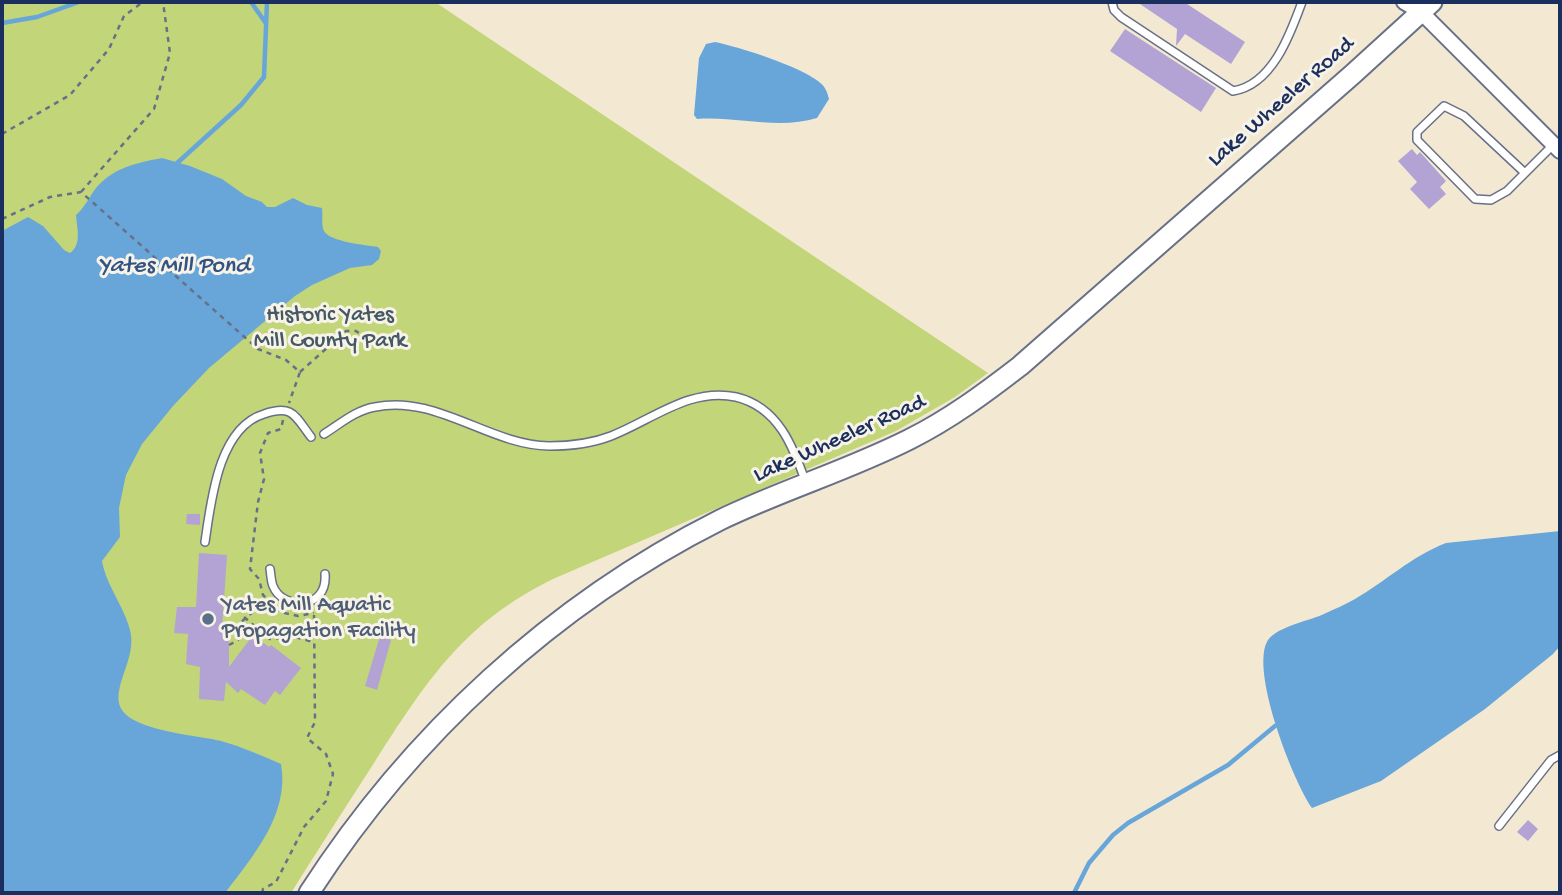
<!DOCTYPE html>
<html>
<head>
<meta charset="utf-8">
<style>
  body { margin:0 }
  #map { position:relative; width:1562px; height:895px; overflow:hidden; background:#f3e9d3; font-family:"Gochi Hand",sans-serif }
  canvas { display:block }
  .frame { position:absolute; inset:0; border:4px solid #1b2f5e; pointer-events:none }
</style>
</head>
<body>
<div id="map">
<canvas width="1562" height="895"></canvas>
<div class="frame"></div>
</div>
<script>
const context = document.querySelector('canvas').getContext('2d');
context.lineJoin = 'round';
function paint(path, color) { context.fillStyle = color; context.fill(path, 'evenodd'); }
function stroke(path, color, width, dash) { context.strokeStyle = color; context.lineWidth = width; context.lineCap = dash ? 'butt' : 'round'; context.setLineDash(dash || []); context.stroke(path); }
function write(font, color, halo, rows, align = 'center') {
  context.font = font + ' "Gochi Hand",sans-serif'; context.lineWidth = 6; context.setLineDash([]); context.textBaseline = 'middle'; context.strokeStyle = halo; context.fillStyle = color; for (const [text, x, y, turn = 0] of rows) {
    context.save(); context.translate(x, y); context.rotate((+turn || 0) * Math.PI / 180); context.textAlign = isNaN(turn) ? turn : align; if (halo) context.strokeText(text, 0, 0); context.fillText(text, 0, 0); context.restore();
  }
}
const green = new Path2D(`
  M2 2H435L988 373 955 397 896 431 553 579C463 623 426 682 374 763 346 806 318 850 291 893H2Z`);
const water = new Path2D(`
  M715 42C739 47 799 66 818 81 825 86 827 91 829 99L817 118C779 130 736 116 697 119L694 115 699 58 706 44Z
  M162 158 190 166 222 179 246 196 262 202 267 207H275L293 198 307 205 322 208C323 215 321 226 324 231 330 242 366 245 378 247L381 251 379 259 372 265 350 268 312 285 295 296 209 368 173 406 142 444 126 475 119 508 120 537 102 561C106 585 124 606 130 630 137 656 115 682 119 703 124 731 198 735 221 741 242 747 261 755 281 764 290 814 253 856 225 893H2V231L28 217 43 226 64 250 70 253C82 245 77 228 76 215 85 207 89 197 96 188 114 167 137 163 162 158Z
  M1560 531V646L1553 654 1485 709 1381 781 1312 808C1293 781 1249 669 1268 640 1278 626 1310 621 1326 613 1335 609 1346 604 1355 599 1386 581 1412 556 1446 543Z`);
const stream = new Path2D(`
  M251 2 265 22
  M2 23 37 17 79 2
  M175 165 241 105 264 77 267 2
  M1074 893 1089 863 1113 835 1128 823 1228 765 1275 726`);
const building = new Path2D(`
  M1137 2H1184L1245 42 1231 64 1185 34 1176 46 1177 29Z
  M1125 29 1216 88 1201 112 1110 51Z
  M1412 149 1417 155 1420 152 1446 181 1440 187 1446 194 1429 209 1410 189 1417 182 1398 161Z
  M187 514H200V525L186 524Z
  M199 553 227 555 222 629 229 630V667L253 635 269 647 271 645 301 668 280 695 275 691 265 705 241 689 238 693 226 682 224 701 199 699 200 667 186 664 188 634 174 633 177 607H196Z
  M380 636 391 640 377 690 365 686Z
  M1528 820 1538 829 1528 841 1517 832Z`);
const path = new Path2D(`
  M2 134 70 95 109 49 124 16 143 2
  M81 192 154 109 170 53 163 2
  M2 219 50 197 81 192 258 349 286 360 300 372 289 403
  M300 372 346 331H356L372 342
  M283 420 281 429 268 433 260 453 264 479 258 502 250 569 259 579 263 595 280 612 298 616 314 613
  M244 617 270 639 295 637 313 642
  M229 645 238 640 240 623 266 601
  M262 893 263 889 276 882 304 827 326 801 333 774 326 754 307 738 315 722 314 615`);
const lane = new Path2D(`
  M1112 2 1114 10 1121 17 1233 91C1272 85 1290 35 1302 2
  M1525 173 1464 116 1444 106 1417 132V140L1475 199 1491 200 1507 191 1553 145
  M324 434C340 424 356 410 375 407 436 394 489 445 549 446 569 446 593 443 611 436 652 420 690 387 736 397 778 407 793 446 806 483
  M205 542C211 502 218 428 264 414 293 404 295 416 311 437
  M270 569C271 575 271 581 273 586 283 611 328 610 325 574
  M1499 826 1551 760 1560 755`);
const street = new Path2D(`
  M1404 2 1421 12 1560 151`);
const secondary = new Path2D(`
  M309 893C410 736 553 604 720 520 782 490 849 470 910 439 950 419 985 393 1020 366L1353 74 1432 2`);
const markers = [
  [208,619,7,"#5c6f8a"]
];
const streetNames = [
  ["Lake Wheeler Road",1282,103,-41],
  ["Lake Wheeler Road",840,440,-24]
];
const parkNames = [
  ["Historic Yates",330,316],
  ["Mill County Park",330,342]
];
const serviceNames = [
  ["Yates Mill Aquatic",222,606],
  ["Propagation Facility",222,632]
];
const waterNames = [
  ["Yates Mill Pond",174,267]
];
paint(green, '#c2d578');
paint(water, '#68a6da');
stroke(stream, '#68a6da', 4.5);
paint(building, '#b2a3d4');
stroke(lane, '#677087', 10);
stroke(street, '#677087', 18);
stroke(secondary, '#677087', 23);
stroke(path, '#677087', 2.5, [5, 5]);
stroke(lane, '#fff', 7);
stroke(street, '#fff', 14);
stroke(secondary, '#fff', 19);
for (const [x, y, r, color] of markers) { const dot = new Path2D(); dot.arc(x, y, r, 0, 2 * Math.PI); context.fillStyle = color; context.fill(dot); stroke(dot, '#f7f3e8', 2.5); }
write('23px', '#1b2f5e', '#f7f3e8', streetNames);
write('23px', '#455864', '#f7f3e8', parkNames);
write('23px', '#4e5e75', '#f7f3e8', serviceNames, 'left');
write('italic 24px', '#325383', '#f7f3e8', waterNames);
</script>
</body>
</html>
